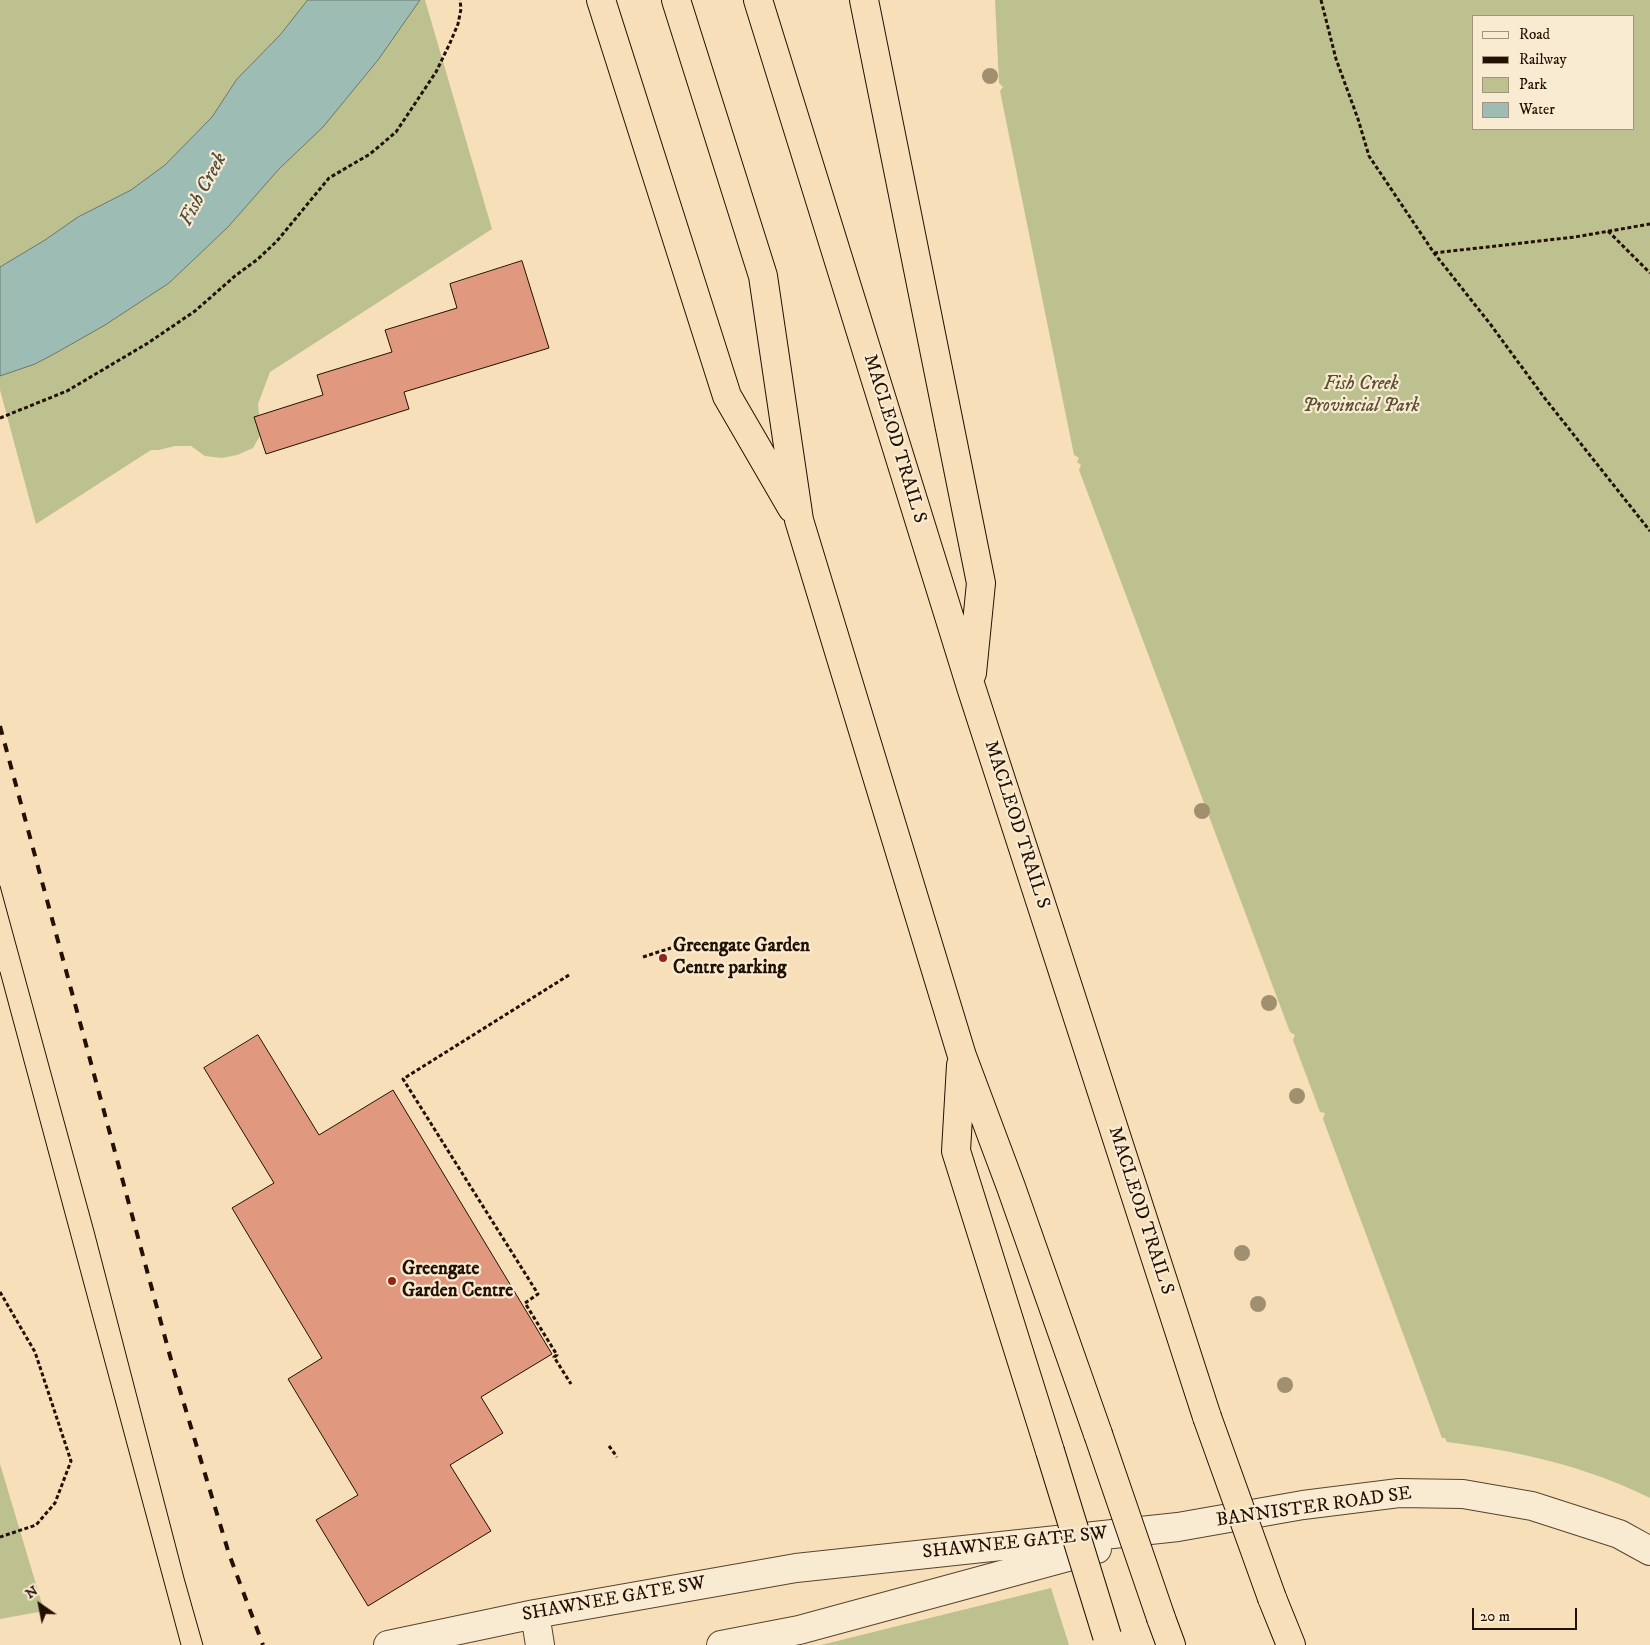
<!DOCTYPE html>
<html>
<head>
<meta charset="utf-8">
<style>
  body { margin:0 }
  #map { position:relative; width:1650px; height:1645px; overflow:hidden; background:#f6dfb9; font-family:"IM FELL DW Pica",serif }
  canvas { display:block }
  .legend { position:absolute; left:1472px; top:15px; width:162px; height:115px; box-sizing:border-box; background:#f9ead2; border:1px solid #a3937e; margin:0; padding:6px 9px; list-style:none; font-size:15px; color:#231100 }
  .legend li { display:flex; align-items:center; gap:10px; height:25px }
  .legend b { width:25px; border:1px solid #a3937e }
  .north { position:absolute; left:15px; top:1580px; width:50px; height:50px; -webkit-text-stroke:4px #f9ead2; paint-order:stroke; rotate:327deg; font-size:14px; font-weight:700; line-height:20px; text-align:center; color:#231100 }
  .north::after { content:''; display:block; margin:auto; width:18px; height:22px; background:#231100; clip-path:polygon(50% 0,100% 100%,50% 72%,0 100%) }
  .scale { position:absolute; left:1472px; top:1608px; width:105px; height:22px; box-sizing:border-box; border:2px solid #231100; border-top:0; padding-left:6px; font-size:15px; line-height:18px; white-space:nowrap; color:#231100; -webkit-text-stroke:4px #f9ead2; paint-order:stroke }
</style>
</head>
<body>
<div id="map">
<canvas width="1650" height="1645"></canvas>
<ul class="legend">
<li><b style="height:6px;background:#f9ead2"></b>Road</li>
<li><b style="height:6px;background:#231100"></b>Railway</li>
<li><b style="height:14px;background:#bdc18f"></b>Park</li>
<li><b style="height:14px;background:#9dbcb3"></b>Water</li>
</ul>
<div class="north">N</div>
<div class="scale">20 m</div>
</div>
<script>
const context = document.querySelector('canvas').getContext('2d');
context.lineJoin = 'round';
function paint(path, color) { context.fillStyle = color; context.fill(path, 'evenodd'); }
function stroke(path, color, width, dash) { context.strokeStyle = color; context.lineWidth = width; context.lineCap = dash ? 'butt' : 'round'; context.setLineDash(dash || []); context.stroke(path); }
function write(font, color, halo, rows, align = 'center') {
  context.font = font + ' "IM FELL DW Pica",serif'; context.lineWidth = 4.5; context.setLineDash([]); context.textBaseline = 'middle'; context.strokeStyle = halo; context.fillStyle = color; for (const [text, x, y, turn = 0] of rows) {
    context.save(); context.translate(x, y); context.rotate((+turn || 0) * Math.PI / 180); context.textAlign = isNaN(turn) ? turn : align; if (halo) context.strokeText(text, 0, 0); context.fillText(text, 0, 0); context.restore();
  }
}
const green = new Path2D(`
  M0 0H425L492 229 270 372 258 404 261 434 253 448 237 455 222 458 205 456 191 446H175L159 450H151L36 524 0 390Z
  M995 0H1650V1498C1586 1466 1518 1451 1447 1442L1445 1438H1442L1323 1119 1325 1113 1320 1112 1293 1040 1295 1035 1290 1032 1079 470 1081 465 1077 462 1079 458 1074 455 1000 91 1003 87 999 83ZM1474 16H1634V129H1474Z
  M0 1464 44 1611 0 1619Z
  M1051 1588 1069 1645H821Z`);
const water = new Path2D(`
  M308 0H420L378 60 323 127 279 169 228 227 169 283 105 325 54 354 35 364 0 376V267L45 240 78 217 131 190 165 165 212 117 237 79 280 35Z`);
const building = new Path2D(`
  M522 261 549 348 404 392 409 409 266 454 254 417 323 395 317 375 392 352 385 330 457 308 450 284Z
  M258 1035 319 1135 393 1090 552 1354 481 1397 503 1433 450 1465 491 1531 368 1606 316 1520 358 1495 288 1379 322 1358 232 1208 274 1183 204 1068Z`);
const path = new Path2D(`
  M1321 0 1336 59 1358 119 1369 156 1434 253 1491 325 1543 396 1650 531
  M1608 231 1650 273
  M1434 253 1575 237 1650 224
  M0 418 67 391 148 343 195 311 235 276 258 259 277 241 329 178 370 154 396 132 436 72 450 43 458 24 461 9 460 0
  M643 957 671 948
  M569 975 403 1079 538 1294 525 1303 557 1355 554 1357 571 1384
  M0 1292 35 1352 71 1461 55 1503 36 1525 0 1537
  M609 1446 617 1457`);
const minor = new Path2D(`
  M535 1614 540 1645
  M388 1645 535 1614 796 1568 1178 1527 1303 1505 1399 1493 1463 1494 1532 1506 1619 1534 1650 1551
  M721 1645 799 1630 1097 1549`);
const highway = new Path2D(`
  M601 0 727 396 792 508
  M676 0 763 276 799 520 962 1056 1011 1187 1098 1434
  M758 0 971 687 1207 1417
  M864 0 981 583 972 673
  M961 1065 956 1151 1050 1451
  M1272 1598 1291 1645
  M1161 1618 1171 1645`);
const tram = new Path2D(`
  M0 886 94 1231 184 1578 203 1645
  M0 972 181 1645`);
const rail = new Path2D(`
  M0 726 173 1367 229 1554 263 1645`);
const highwayBridge = new Path2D(`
  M1207 1417 1272 1598
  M1098 1434 1161 1618
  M1050 1451 1107 1636`);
const trees = [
  [990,76],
  [1202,811],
  [1269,1003],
  [1297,1096],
  [1242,1253],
  [1258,1304],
  [1285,1385]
];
const markers = [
  [663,958,5,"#8f2418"],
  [392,1281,5,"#8f2418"]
];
const parkNames = [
  ["Fish Creek",1361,385],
  ["Provincial Park",1361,407]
];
const streetNames = [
  ["MACLEOD TRAIL S",894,439,73],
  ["MACLEOD TRAIL S",1016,825,72],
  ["MACLEOD TRAIL S",1140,1211,72],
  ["BANNISTER ROAD SE",1314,1508,-8],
  ["SHAWNEE GATE SW",1015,1544,-6],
  ["SHAWNEE GATE SW",614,1600,-10]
];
const poiNames = [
  ["Greengate Garden",673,947],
  ["Centre parking",673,969],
  ["Greengate",402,1270],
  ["Garden Centre",402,1292]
];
const waterNames = [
  ["Fish Creek",204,190,-62]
];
paint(green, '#bdc18f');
paint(water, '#9dbcb3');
stroke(water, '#6c786b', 1);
paint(building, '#e0987f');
stroke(building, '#231100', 1);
stroke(minor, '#58442e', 30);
stroke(highway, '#231100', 30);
stroke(path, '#231100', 3, [4, 2.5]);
stroke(minor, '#f9ead2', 28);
stroke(highway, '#f6dfb9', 28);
stroke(tram, '#231100', 1);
stroke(rail, '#231100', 4, [9, 9]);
stroke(highwayBridge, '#231100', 30, []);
stroke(highwayBridge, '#f6dfb9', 28);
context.fillStyle = '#a0906f';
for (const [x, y] of trees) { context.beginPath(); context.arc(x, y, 8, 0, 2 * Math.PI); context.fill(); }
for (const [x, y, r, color] of markers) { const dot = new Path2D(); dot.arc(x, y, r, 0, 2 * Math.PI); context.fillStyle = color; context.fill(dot); stroke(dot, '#f9ead2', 2); }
write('italic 19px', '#594f32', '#f9ead2', parkNames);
write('19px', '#231100', '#f9ead2', streetNames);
write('bold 19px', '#231100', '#f9ead2', poiNames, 'left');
write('italic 20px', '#4e4d3f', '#f9ead2', waterNames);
</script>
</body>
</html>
